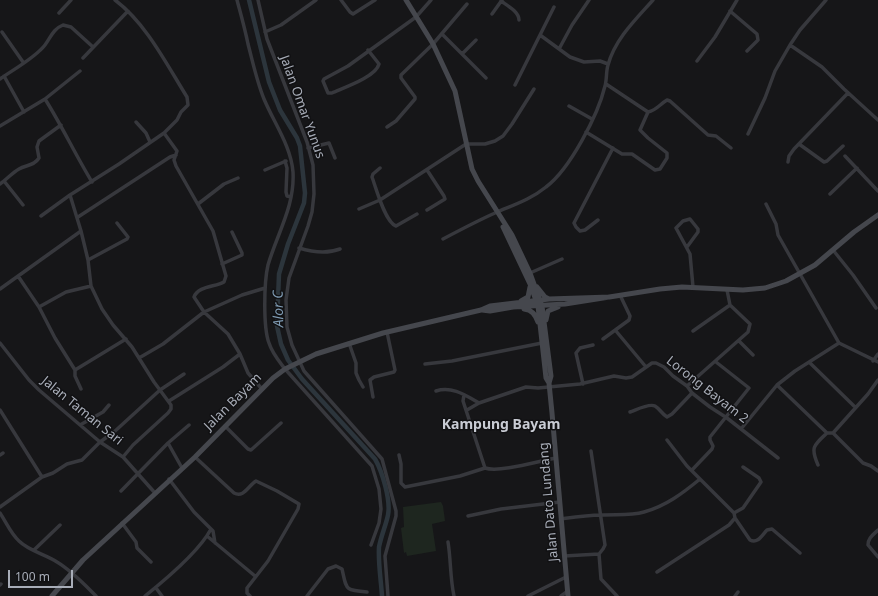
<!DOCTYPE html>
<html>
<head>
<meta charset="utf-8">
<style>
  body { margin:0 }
  #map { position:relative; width:878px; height:596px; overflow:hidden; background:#161618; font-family:"Noto Sans",sans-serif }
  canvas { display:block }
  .scale { position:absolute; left:8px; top:570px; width:65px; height:18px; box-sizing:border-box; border:2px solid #a8adb8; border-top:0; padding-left:5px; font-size:12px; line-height:14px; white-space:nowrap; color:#a8adb8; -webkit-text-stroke:3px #111113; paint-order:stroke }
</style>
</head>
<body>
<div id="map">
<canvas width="878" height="596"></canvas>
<div class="scale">100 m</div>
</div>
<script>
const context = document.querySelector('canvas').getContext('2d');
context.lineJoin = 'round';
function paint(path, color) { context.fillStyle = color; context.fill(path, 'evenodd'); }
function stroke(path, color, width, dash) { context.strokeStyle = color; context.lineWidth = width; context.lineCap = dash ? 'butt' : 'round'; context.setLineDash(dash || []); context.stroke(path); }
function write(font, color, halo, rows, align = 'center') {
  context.font = font + ' "Noto Sans",sans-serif'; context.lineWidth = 3; context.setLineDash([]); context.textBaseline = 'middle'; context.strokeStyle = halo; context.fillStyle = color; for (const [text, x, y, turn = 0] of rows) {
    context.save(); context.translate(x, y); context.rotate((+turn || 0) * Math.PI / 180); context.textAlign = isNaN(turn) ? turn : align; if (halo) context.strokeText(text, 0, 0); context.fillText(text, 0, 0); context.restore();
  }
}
const green = new Path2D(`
  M441 502 443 506 445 521 432 524 436 551 407 556 406 552 404 553 401 528 404 527 403 507Z`);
const canal = new Path2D(`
  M249 0 269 82 280 110 297 138 300 146 305 193 304 203 288 244 279 274 277 326 281 344 288 360 302 379 375 459C382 471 391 500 388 515 386 525 381 536 379 547 378 563 381 580 382 596`);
const street = new Path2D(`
  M237 0C241 15 245 29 248 44 253 63 257 82 264 99 274 123 291 146 293 172 295 206 277 234 268 265 264 282 263 327 269 343 272 353 279 361 285 369L372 466 379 489 381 509 379 523 371 545
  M258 0 267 39 307 142 313 165 314 194 312 212 308 226 289 278 286 300 287 327 292 345 304 371 382 459 396 511V516L385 556 388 596
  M341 0 350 12 353 14 375 0
  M501 1C508 6 519 12 519 20
  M730 11 757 34 758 40 747 51
  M59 13 71 0
  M492 14 502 0
  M2 32 23 62
  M265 32 281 25 316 0
  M442 34 486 78
  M540 35 554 7
  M790 45 822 67 844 89 878 120
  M559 49 572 25 589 0
  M368 50 379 64C376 77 343 88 332 93H328L323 81 324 79 348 66 416 17 431 0
  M462 54 476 40
  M83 58 128 11
  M697 61 715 37 737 0
  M4 76 24 112
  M0 79C14 69 35 58 45 45 51 37 53 29 63 25L71 27 93 47
  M515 85 540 35 570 57 584 62 600 61 608 64
  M45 99C62 126 75 154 92 182
  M569 106 592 119
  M648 112C657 110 660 104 667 100L670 101 708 135 716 136 731 148
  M136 122 146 133 150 142
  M0 126 45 99 80 71
  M387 127 396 121 415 99V97L401 78V75L433 44 467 4
  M586 132 622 154H632L655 170 660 169 667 158V153L648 138 640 130 648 112 606 84
  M164 133 177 151 174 160 176 166 213 231 226 276 224 282C215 287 198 286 194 297L204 312 228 334 240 354 248 373 262 389
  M748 134 765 98 775 71 790 45 800 30 826 0
  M799 144 824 162 827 161 843 146
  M308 148 329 143 335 158
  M845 156 878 191
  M285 161 287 168 286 192 287 196 291 197
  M788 162 789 156 794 149 848 93
  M380 168 373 174 372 177C376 188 385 222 396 226L417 214
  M265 170 286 161
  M427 170 444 196 445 199 427 210
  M4 181 23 205
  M0 184C6 180 12 173 19 169 26 165 34 166 39 158L37 147 39 141 61 125
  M830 194 857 168
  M70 195 81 231 88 260 91 286 102 309 113 325 132 347 154 382 171 405V409L168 413 133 445 123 457
  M198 204 224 184 238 178
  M766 204 776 224 778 235 839 343 878 362
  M359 209 380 200 466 144H485L495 141 503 136 512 124 534 89
  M41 216 70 195 119 164 164 133 177 120 181 112 188 105 187 97C167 65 146 23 115 0
  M78 217 170 157 176 155
  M598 220 585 230 580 231 576 227 574 223 613 148
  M443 239C460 230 477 221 495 213 513 205 530 200 546 187 570 169 598 115 605 86 607 79 606 71 608 65 615 39 636 19 653 0
  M687 247 698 232V229L690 219 683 221 676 228 690 254 693 287
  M299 248C312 252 327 254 340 249
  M833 250 853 275 876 308
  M88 260 127 239 128 237 117 223
  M222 264 242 255V253L232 232
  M530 273 562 259
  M18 276 39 307 55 338 75 370V376L81 389
  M0 289 81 231
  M39 307 66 292 91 286
  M616 331 646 367
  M693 331 730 305
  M603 339 629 320 630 316 620 295
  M739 341 753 355
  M0 343 29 380 39 390 100 442 123 457 155 493
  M349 343 356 363V373L359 380 363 387
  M839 343 795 371 777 385 827 433H833L863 463 871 466 878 471
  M139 358 163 344 204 312 242 295 265 288
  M873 361 878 354
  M809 362 855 407
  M425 364 452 361 542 343
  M75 370 126 339
  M583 384 576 353 580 348 593 345
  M687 386 748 332 750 324 730 305 727 290
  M436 391C452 386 465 395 479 403
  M464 395 463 401 485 468
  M373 397 370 380 374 377 394 372 395 370 387 332
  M169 401 223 367 240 354
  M0 410 42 477
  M467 410 479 403 526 387 538 388 580 384 614 376 626 378 632 377 652 363H656L664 367 673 376 687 386 692 393 710 407 727 418 778 458
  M630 412C636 410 649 403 655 406 660 409 662 414 667 417L672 414 692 393
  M80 425 103 412 109 405
  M225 426 248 449 251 450 281 423
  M741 429 777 385
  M833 433 868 394 878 380
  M667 440 687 466 734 513 735 518 750 540C758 544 762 535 767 530L772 529 800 553
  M168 443 182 468
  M591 451 605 545 603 549 599 554
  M0 455 3 453
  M399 455 401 464V483L405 487 460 476 485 468
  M195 457 234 493C244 498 248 486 256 481L277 491 299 504 298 509 268 561 247 588V593L250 596
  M818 465C810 447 814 445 827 433
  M485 468C499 473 539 461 556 458
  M692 470 712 449 713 446 710 440V437L749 388 716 362
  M169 479 194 512 213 531 215 543
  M121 491 168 443 189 425
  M0 507 42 477 53 473 67 464 82 460 100 442 114 432 160 390 184 374
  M0 513C6 522 11 534 19 541 29 551 45 554 57 562 72 571 84 584 96 596
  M734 513 743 508 761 482 759 478 743 467
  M468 516 501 509 560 502
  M561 519C575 517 588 515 601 515 616 514 630 516 644 512 666 506 683 493 700 479
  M122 523 136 542 137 548 151 562
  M878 530C873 535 868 538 868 545L878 557
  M207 536 255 576
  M448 542C451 560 450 578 454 596
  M34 550 60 525
  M599 554 601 579 617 596
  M564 556 599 554
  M657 572 729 525 735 518
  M0 585 1 584
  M156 588 162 596
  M145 596C165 580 199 552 211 529
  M307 596 328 569 336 566 342 569C347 590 344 590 367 592
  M528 596 566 577
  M561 596 568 591
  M735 596 738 592`);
const secondary = new Path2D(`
  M406 0 433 44 455 91 472 169 478 181 512 235 530 273 542 306 551 376 549 383 552 413 568 596
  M503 227 530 284 538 306 546 378 549 383
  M537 287 545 297 549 299
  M521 301 528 297 530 287
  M524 309C532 310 535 314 538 322
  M482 310 490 311 513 307 565 304 660 289 682 287 743 290 765 288 786 281 815 265 854 232 878 215
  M546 320 548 311 558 307
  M52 596 83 560 195 457 273 378 285 369 316 354 383 333 481 310 490 306 549 299 610 297`);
const streetNames = [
  ["Jalan Omar Yunus",302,107,70],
  ["Lorong Bayam 2",707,390,38],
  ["Jalan Bayam",233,402,-45],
  ["Jalan Taman Sari",82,411,39],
  ["Jalan Dato Lundang",549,502,-95]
];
const waterNames = [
  ["Alor C",279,309,-91]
];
const neighbourhoodNames = [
  ["Kampung Bayam",501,425]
];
paint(green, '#1e261f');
stroke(canal, '#2c353c', 4.5);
stroke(street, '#37383d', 3.5);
stroke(secondary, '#45474d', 5);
write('13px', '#a8adb8', '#111113', streetNames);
write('italic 14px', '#7f9bb3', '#111113', waterNames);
write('bold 14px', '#c9ccd4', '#111113', neighbourhoodNames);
</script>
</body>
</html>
